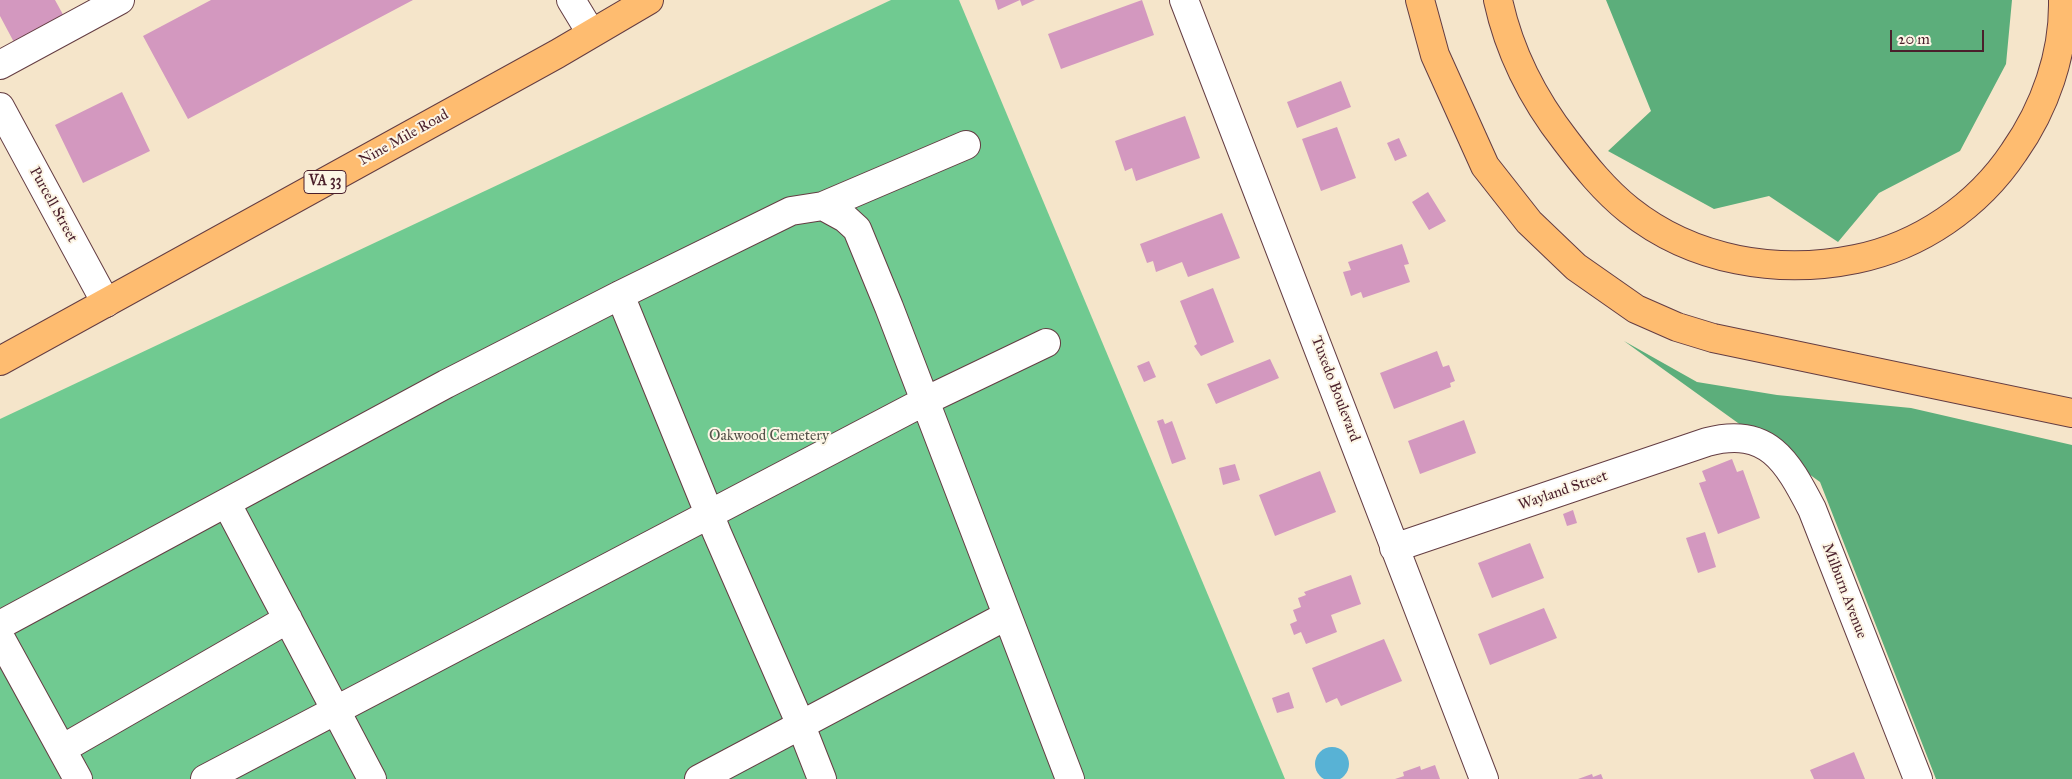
<!DOCTYPE html>
<html>
<head>
<meta charset="utf-8">
<style>
  body { margin:0 }
  #map { position:relative; width:2072px; height:779px; overflow:hidden; background:#f5e5ca; font-family:"IM FELL Great Primer",serif }
  canvas { display:block }
  .scale { position:absolute; left:1890px; top:30px; width:94px; height:22px; box-sizing:border-box; border:2px solid #4a1f2b; border-top:0; padding-left:6px; font-size:15px; line-height:18px; white-space:nowrap; color:#4a1f2b; -webkit-text-stroke:4px #fcf5e5; paint-order:stroke }
</style>
</head>
<body>
<div id="map">
<canvas width="2072" height="779"></canvas>
<div class="scale">20 m</div>
</div>
<script>
const context = document.querySelector('canvas').getContext('2d');
context.lineJoin = 'round';
function paint(path, color) { context.fillStyle = color; context.fill(path, 'evenodd'); }
function stroke(path, color, width, dash) { context.strokeStyle = color; context.lineWidth = width; context.lineCap = dash ? 'butt' : 'round'; context.setLineDash(dash || []); context.stroke(path); }
function write(font, color, halo, rows, align = 'center') {
  context.font = font + ' "IM FELL Great Primer",serif'; context.lineWidth = 4; context.setLineDash([]); context.textBaseline = 'middle'; context.strokeStyle = halo; context.fillStyle = color; for (const [text, x, y, turn = 0] of rows) {
    context.save(); context.translate(x, y); context.rotate((+turn || 0) * Math.PI / 180); context.textAlign = isNaN(turn) ? turn : align; if (halo) context.strokeText(text, 0, 0); context.fillText(text, 0, 0); context.restore();
  }
}
const green = new Path2D(`
  M891 0H959L1285 779H0V419Z`);
const forest = new Path2D(`
  M1606 0H2012L2006 64 1960 151 1879 193 1838 242 1769 196 1714 209 1608 151 1651 111Z
  M1624 341 1697 382 1777 395 1911 408 2072 445V779H1936L1820 482Z`);
const water = new Path2D(`
  M1315 764a17 17 0 1 1 34 0a17 17 0 1 1-34 0Z`);
const building = new Path2D(`
  M0 0H55L66 20 16 46 0 16Z
  M211 0H413L188 119 143 36Z
  M995 0H1035L1022 6 1020 0 998 10Z
  M1142 0 1154 35 1061 69 1048 34Z
  M1341 81 1351 107 1297 128 1287 102Z
  M122 92 150 151 83 183 55 125Z
  M1185 116 1200 158 1136 181 1132 168 1125 171 1115 141Z
  M1337 127 1356 178 1321 191 1302 139Z
  M1399 138 1407 156 1395 161 1387 143Z
  M1428 192 1446 221 1429 230 1412 202Z
  M1222 213 1240 258 1188 277 1182 262 1156 272 1153 261 1147 263 1140 244Z
  M1402 244 1409 264 1404 265 1410 282 1363 298 1361 292 1351 296 1343 272 1351 270 1348 262Z
  M1213 288 1234 342 1201 356 1194 346 1197 344 1180 301Z
  M1437 351 1443 367 1449 365 1455 381 1450 383 1451 387 1394 409 1380 373Z
  M1270 359 1279 378 1216 404 1207 384Z
  M1149 361 1156 377 1144 382 1137 366Z
  M1163 419 1165 424 1172 421 1186 459 1172 464 1157 421Z
  M1464 420 1476 453 1420 474 1408 441Z
  M1732 459 1737 472 1743 470 1760 518 1718 534 1699 483 1706 481 1702 471Z
  M1235 464 1240 480 1223 485 1219 468Z
  M1320 471 1336 512 1275 536 1259 495Z
  M1573 510 1577 523 1567 526 1563 514Z
  M1705 532 1716 567 1698 573 1686 538Z
  M1530 543 1544 578 1492 598 1478 563Z
  M1351 575 1361 604 1331 615 1337 632 1306 644 1301 632 1294 635 1290 624 1297 621 1293 610 1301 607 1298 598 1306 595 1304 592Z
  M1544 608 1557 638 1490 665 1478 634Z
  M1384 639 1402 681 1341 706 1337 698 1326 703 1312 668Z
  M1289 692 1294 708 1277 713 1272 698Z
  M1854 752 1865 779H1814L1810 770Z
  M1435 765 1440 779H1395L1404 776 1403 772 1420 766 1421 770Z
  M1592 774 1593 777 1601 774 1603 779H1578Z`);
const minor = new Path2D(`
  M571 0 591 33
  M1184 0 1484 779
  M0 65 120 0
  M0 107 106 303
  M823 206 845 218 857 229 889 307 1070 779
  M620 295 717 533 800 723 822 779
  M227 504 372 779
  M1394 548 1707 442C1768 426 1787 461 1812 509L1918 779
  M0 625 446 384 620 295 791 211 823 206 966 145
  M0 637 78 779
  M62 749 288 619
  M205 779 925 401 1046 343
  M699 779 1006 616`);
const major = new Path2D(`
  M0 361 557 54 649 0`);
const highway = new Path2D(`
  M1420 0 1435 55 1485 166 1529 222 1576 267 1636 309 1677 327 1713 338 2072 413
  M1498 0C1509 51 1534 100 1566 141 1585 166 1604 190 1629 210 1693 261 1778 275 1856 259 1920 246 1978 206 2014 152 2045 108 2064 54 2063 0`);
const shields = [
  [325,182,42]
];
const shieldNames = [
  ["VA 33",325,182]
];
const streetNames = [
  ["Nine Mile Road",404,138,-29],
  ["Purcell Street",53,205,61],
  ["Tuxedo Boulevard",1335,389,69],
  ["Wayland Street",1563,491,-19],
  ["Milburn Avenue",1844,591,69]
];
const parkNames = [
  ["Oakwood Cemetery",769,436]
];
paint(green, '#70ca91');
paint(forest, '#5cae7b');
paint(water, '#58b2d5');
paint(building, '#d398bf');
stroke(minor, '#643d43', 30);
stroke(major, '#643d43', 30);
stroke(highway, '#643d43', 30);
stroke(minor, '#fff', 28);
stroke(major, '#febc70', 28);
stroke(highway, '#febc70', 28);
for (const [x, y, w] of shields) { const box = new Path2D(); box.roundRect(x - w / 2, y - 11.5, w, 23, 4); context.fillStyle = '#fcf5e5'; context.fill(box); stroke(box, '#4a1f2b', 1); }
write('bold 14px', '#4a1f2b', null, shieldNames);
write('15px', '#4a1f2b', '#fcf5e5', streetNames);
write('15px', '#55524a', '#fcf5e5', parkNames);
</script>
</body>
</html>
